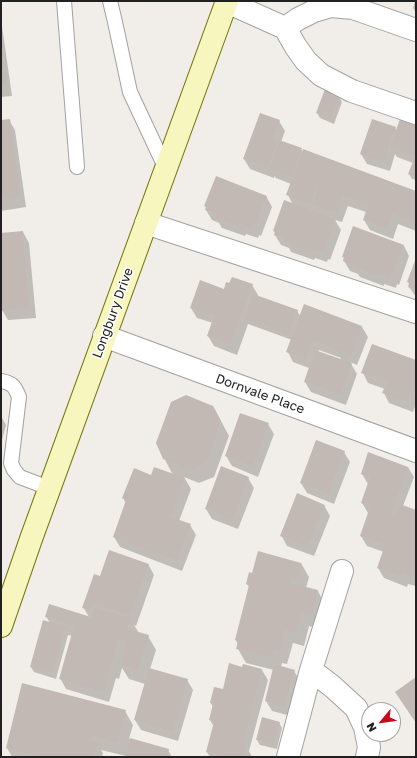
<!DOCTYPE html>
<html>
<head>
<meta charset="utf-8">
<style>
  body { margin:0 }
  #map { position:relative; width:417px; height:758px; overflow:hidden; background:#f1ede8; font-family:"Golos Text",sans-serif }
  canvas { display:block }
  .frame { position:absolute; inset:0; border:2px solid #212121; pointer-events:none }
  .north { position:absolute; left:361px; top:702px; width:40px; height:40px; box-sizing:border-box; background:#fff; border:1px solid #a6a6a6; border-radius:50%; rotate:241deg; font-size:11px; font-weight:700; line-height:16px; text-align:center; color:#212121 }
  .north::after { content:''; display:block; margin:auto; width:14px; height:18px; background:#ca0819; clip-path:polygon(50% 0,100% 100%,50% 72%,0 100%) }
</style>
</head>
<body>
<div id="map">
<canvas width="417" height="758"></canvas>
<div class="frame"></div>
<div class="north">N</div>
</div>
<script>
const context = document.querySelector('canvas').getContext('2d');
context.lineJoin = 'round';
function paint(path, color) { context.fillStyle = color; context.fill(path, 'evenodd'); }
function stroke(path, color, width, dash) { context.strokeStyle = color; context.lineWidth = width; context.lineCap = dash ? 'butt' : 'round'; context.setLineDash(dash || []); context.stroke(path); }
function write(font, color, halo, rows, align = 'center') {
  context.font = font + ' "Golos Text",sans-serif'; context.lineWidth = 3; context.setLineDash([]); context.textBaseline = 'middle'; context.strokeStyle = halo; context.fillStyle = color; for (const [text, x, y, turn = 0] of rows) {
    context.save(); context.translate(x, y); context.rotate((+turn || 0) * Math.PI / 180); context.textAlign = isNaN(turn) ? turn : align; if (halo) context.strokeText(text, 0, 0); context.fillText(text, 0, 0); context.restore();
  }
}
const shadow = new Path2D(`
  M415 1H416V13L413 8Z
  M1 19 12 96 1 97Z
  M339 97 342 102 334 124 320 118 317 113Z
  M9 120 15 130 26 207 1 211V121Z
  M279 121 285 131 281 142 301 149 303 152 416 192V231L398 224 393 239 370 230 364 220 366 212 348 206 342 222 335 220 341 230 330 260 328 259 327 262 315 258 314 260 291 252 289 248 281 245 275 235V234L274 231 293 205 288 195 291 184 276 178 274 176V178L250 169 244 159Z
  M416 126V180L412 179 409 174 413 163 397 157 395 154 390 171 367 164 361 154 395 128 397 131Z
  M266 196 272 207 261 236 259 235 258 238 246 234 245 236 222 228 219 223 212 220 206 210V208L205 206Z
  M23 232 29 243 36 318 8 320 2 310 1 299V234Z
  M404 246 409 256 399 285 397 284 396 288 384 284V286L360 277 358 274 350 271 344 261V259L343 256Z
  M416 260V297L409 287 410 285 408 282Z
  M252 285 258 295V297L297 311 301 317 305 305 362 327 368 337 357 365 350 362 357 374 346 405 311 392 305 382 309 368 293 362 288 352 292 340 248 324 237 355 214 346 208 336 213 323 197 318 191 308 224 290ZM319 350 341 358 340 360 318 353Z
  M416 361V404L413 412 389 403 384 393 385 389 368 383 363 373Z
  M213 406 229 436 214 477 199 483 184 477 191 489 179 521 190 525 196 535 182 571 120 547 114 537 126 504 123 498 152 476 173 475 164 458Z
  M1 416 6 425 1 444Z
  M268 424 274 434 258 477 232 466 226 456Z
  M344 452 350 462 334 504 307 493 301 483Z
  M408 467 414 477 403 506 416 511V586L408 584 407 587 384 578 378 568 384 552 367 546 361 536 369 514 368 513 362 503 368 484 362 474Z
  M248 478 254 488 238 529 212 519 206 509Z
  M324 505 330 516 314 556 287 546 281 535Z
  M301 563 309 577 306 588 318 591 325 605 319 629 309 626 304 646 293 643 287 664 282 663 281 667 294 671 300 681 291 716 272 711 266 701 274 670 246 663 238 649V645L236 640 249 587 247 584 253 574Z
  M148 564 154 575 136 626 134 625 139 633 148 636 156 650 150 669 187 680 193 690 178 741 141 730 135 720 145 684 129 679 122 668 119 679 116 678 109 702 66 689 60 678 72 636 68 635 56 679 34 672 31 667 50 623 46 616 89 617 83 607 101 577Z
  M262 670 268 680 249 751 252 757H210L207 752 214 727 210 720 213 707 211 703 224 690Z
  M125 711 133 725 129 739 168 750 172 757H126V756L101 750 103 753 102 757H12L7 748Z
  M279 723 282 728 277 749 260 745 257 740Z`);
const building = new Path2D(`
  M1 50H2L7 86 1 87Z
  M325 89 340 96 331 119 316 113Z
  M260 113 280 120 273 138 278 140 268 168 243 159Z
  M10 119 21 197 1 200V120Z
  M372 119 396 127 384 162 360 154Z
  M400 119 416 125V150L414 156 390 147Z
  M279 140 302 148 292 177 269 168Z
  M303 149 416 191V223L393 214 388 229 363 220 368 205 343 196 337 213 312 204 318 187 317 186 311 204 286 195Z
  M416 154V177L408 174Z
  M216 176 267 196 255 226 253 225 252 229 240 224 239 227 215 218 216 214 205 210 206 207 204 206Z
  M284 200 336 219 324 250 322 249 321 252 310 248 309 251 284 242 285 239 274 235 275 232 273 231Z
  M353 226 404 245 393 275H391L390 278 379 274 378 276 353 267V265L343 261 344 257H342Z
  M23 231 30 308 1 311V233Z
  M416 258V290L408 287 409 283 407 282Z
  M232 277 253 284 231 345 207 336 214 316 190 308 200 280 224 289 226 282 229 283Z
  M253 294 298 310 289 335 244 319Z
  M304 304 362 326 352 355 313 341 306 360 286 352Z
  M372 344 416 360V393L411 391 407 402 382 393 387 382 361 373Z
  M315 350 352 363 341 395 304 382Z
  M186 395 213 406 221 421 207 463 191 470 163 459 156 443 171 402Z
  M240 413 269 423 253 467 225 456Z
  M316 440 345 451 329 494 300 483Z
  M368 452 408 467 391 515 396 516 400 504 416 510V579L403 574 401 577 377 568 385 545 360 536 370 507 361 503 370 477 361 474Z
  M221 466 249 477 233 520 205 509Z
  M154 467 185 478 171 517 191 524 177 561 113 537 126 500 122 498 134 468 151 475Z
  M297 493 325 505 308 547 280 536Z
  M109 550 149 564 130 616 93 603 91 610 82 608 94 574 100 576Z
  M258 551 301 563 297 580 291 579 290 583 318 590 312 616 301 613 296 633 285 630 280 651 274 650 272 658 236 649 238 641 235 640 249 585 246 584 249 572 252 573Z
  M49 604 91 617 94 607 131 618 128 629 149 635 138 671 120 665 127 642 119 639 104 692 59 679 74 626 45 617Z
  M43 620 66 627 53 674 30 667Z
  M229 663 242 667 243 664 262 669 243 744 247 745 243 757H225L206 752 214 722 209 720 213 704 210 703 214 687 223 689Z
  M274 664 295 670 285 707 265 701Z
  M149 668 188 679 173 732 134 720Z
  M416 677V723L395 692Z
  M22 683 126 710 118 743 93 736 91 741 98 742 94 757H40L6 748Z
  M262 717 280 722 274 744 256 740Z
  M130 738 169 749 167 757H125Z`);
const lane = new Path2D(`
  M64 1 77 167
  M110 1 115 22 130 92 166 169
  M1 381C13 383 15 387 19 397L11 463 14 470 20 477 49 488`);
const street = new Path2D(`
  M227 2 285 28 296 47 306 61 321 75 352 91 416 113
  M285 28 298 19 314 11 331 6 353 8 416 30
  M146 223 416 312
  M104 336 416 451
  M311 670 333 687 356 708 365 727 369 747 367 757
  M288 757 311 670 342 571`);
const secondary = new Path2D(`
  M1 626 31 539 227 1`);
const streetNames = [
  ["Longbury Drive",113,313,-70],
  ["Dornvale Place",260,394,20]
];
paint(shadow, '#0003');
paint(building, '#c2b9b4');
stroke(lane, '#a2a2a2', 16);
stroke(street, '#a2a2a2', 24);
stroke(secondary, '#747709', 24);
stroke(lane, '#fff', 14);
stroke(street, '#fff', 22);
stroke(secondary, '#f8f6bf', 22);
write('13px', '#212121', '#fff', streetNames);
</script>
</body>
</html>
